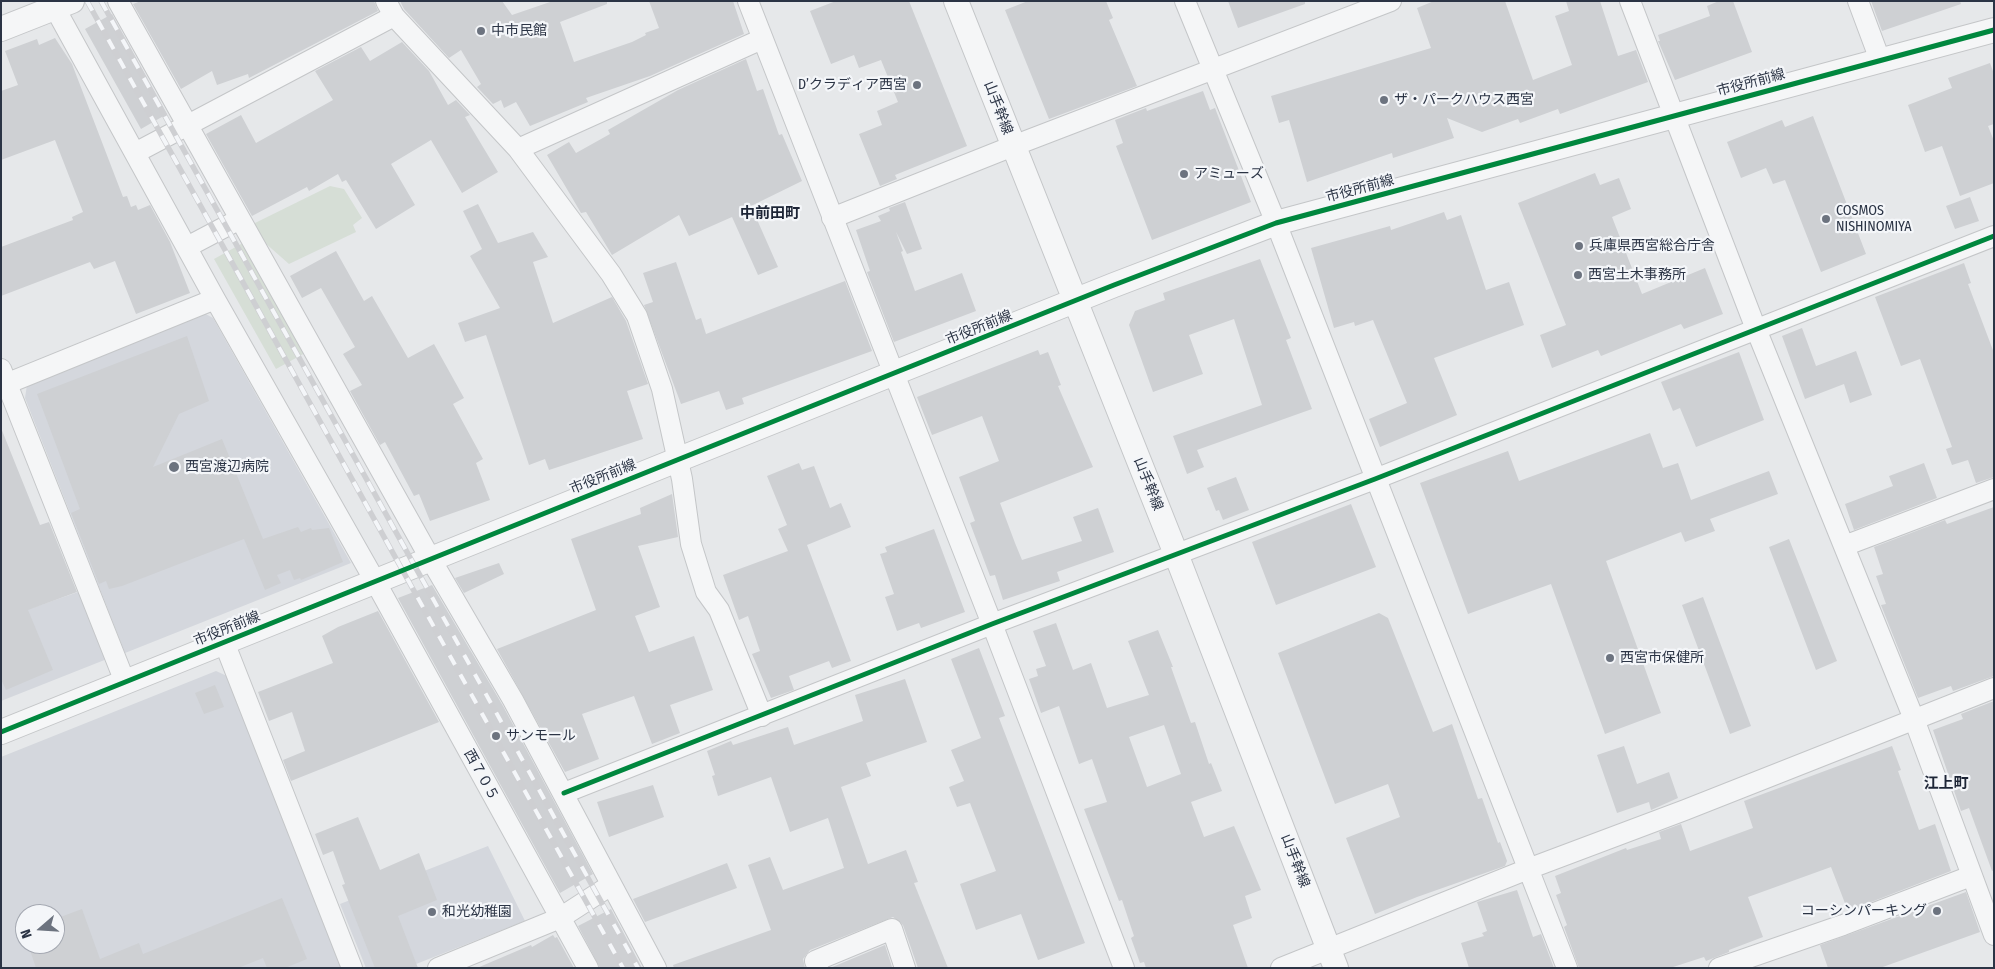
<!DOCTYPE html>
<html>
<head>
<meta charset="utf-8">
<style>
  body { margin:0 }
  #map { position:relative; width:1995px; height:969px; overflow:hidden; background:#e6e8ea; font-family:"Fira Sans Condensed",sans-serif }
  canvas { display:block }
  .frame { position:absolute; inset:0; border:2px solid #2b3445; pointer-events:none }
  .north { position:absolute; left:15px; top:904px; width:50px; height:50px; box-sizing:border-box; background:#f4f6f9; border:1px solid #a4a8b1; border-radius:50%; rotate:251deg; font-size:14px; font-weight:700; line-height:20px; text-align:center; color:#2b3445 }
  .north::after { content:''; display:block; margin:auto; width:18px; height:22px; background:#6c737f; clip-path:polygon(50% 0,100% 100%,50% 72%,0 100%) }
</style>
</head>
<body>
<div id="map">
<canvas width="1995" height="969"></canvas>
<div class="frame"></div>
<div class="north">N</div>
</div>
<script>
const context = document.querySelector('canvas').getContext('2d');
context.lineJoin = 'round';
function paint(path, color) { context.fillStyle = color; context.fill(path, 'evenodd'); }
function stroke(path, color, width, dash) { context.strokeStyle = color; context.lineWidth = width; context.lineCap = dash ? 'butt' : 'round'; context.setLineDash(dash || []); context.stroke(path); }
function write(font, color, halo, rows, align = 'center') {
  context.font = font + ' "Fira Sans Condensed","Noto Sans JP",sans-serif'; context.lineWidth = 4.5; context.setLineDash([]); context.textBaseline = 'middle'; context.strokeStyle = halo; context.fillStyle = color; for (const [text, x, y, turn = 0] of rows) {
    context.save(); context.translate(x, y); context.rotate((+turn || 0) * Math.PI / 180); context.textAlign = isNaN(turn) ? turn : align; if (halo) context.strokeText(text, 0, 0); context.fillText(text, 0, 0); context.restore();
  }
}
const built = new Path2D(`
  M202 312 213 318 351 563 125 653 25 398 27 385Z
  M1 538 32 608 81 591 107 659 1 701Z
  M216 671 227 676 342 968H1V757ZM25 914H55V944H25Z
  M488 846 525 921 406 968H366L340 904Z`);
const green = new Path2D(`
  M330 186 344 189 362 218 353 225 356 232 289 264 264 242 253 224Z
  M243 243 305 353 276 369 214 259Z`);
const building = new Path2D(`
  M141 1H374L378 11 249 78 248 74 217 85 212 71 181 89 133 4Z
  M400 1H502L512 15 553 1H607V4L560 22 574 62 632 42 646 35 645 33 659 28 649 1H733L744 34 650 76 586 98 588 102 530 126 516 102 504 108 501 100 493 104 477 87 481 84 461 50 449 58 404 9Z
  M836 1H909L967 146 895 175 897 179 880 186 859 134 882 125 877 111 898 102 881 60 859 68 854 55 831 64 810 11Z
  M1028 1H1106L1113 18 1109 20 1137 86 1049 119 1005 10Z
  M1228 1H1305V4L1238 28Z
  M1434 1H1505L1533 80 1572 65 1555 16 1569 11 1566 1H1600L1618 56 1636 50 1648 82 1560 114 1558 109 1520 123 1518 119 1482 132 1447 118 1454 138 1393 158 1392 153 1307 182 1289 120 1279 123 1271 96 1431 48 1417 8Z
  M1719 1H1733L1752 52 1675 80 1658 41H1660L1658 35 1710 16 1707 6Z
  M1871 1H1960L1961 4 1882 31Z
  M112 14 167 114 141 129 85 29Z
  M55 38 72 64 123 197 127 196 131 207 136 205 138 210 150 205 170 242 190 293 136 314 115 261 94 269 90 262 1 296V247L73 220 72 217 83 212 55 140 1 160V91L18 85 5 51 37 39 39 45Z
  M402 42 429 71 448 105 456 100 470 115 465 117 498 172 462 193 431 140 391 164 415 205 376 229 346 180 342 182 338 174 309 191 307 187 252 216 206 134 241 115 256 143 333 100 315 71 361 47 370 61Z
  M746 59 757 91 763 89 779 135 782 134 802 181 751 206 778 267 758 275 732 217 689 236 679 215 612 255 586 212 581 213 547 155 569 142 576 153 610 134 608 130 678 90Z
  M1990 63 1994 74V124L1988 126 1994 141V183L1960 196 1942 146 1925 152 1908 105 1952 88 1948 78Z
  M1203 91 1210 110 1215 108 1251 202 1152 240 1116 146 1123 143 1115 120 1146 108 1147 111Z
  M1813 116 1866 254 1821 272 1785 180 1773 184 1766 168 1741 178 1727 142 1782 120 1785 127Z
  M1595 173 1600 185 1619 178 1631 209 1612 217 1642 294 1705 268 1723 314 1684 329 1681 324 1601 356 1598 350 1552 368 1540 335 1566 325 1518 203Z
  M1970 197 1979 221 1955 229 1946 206Z
  M905 202 922 249 907 254 896 232 903 251 901 252 915 291 962 273 976 311 894 342 867 272 870 271 856 230 881 221 878 216 890 211 889 208Z
  M478 204 498 243 533 232 548 257 533 262 553 323 612 297 626 321 648 384 627 391 643 439 549 470 545 459 529 465 486 335 465 342 458 323 500 308 470 256 482 249 463 211Z
  M1444 212 1447 220 1461 215 1486 290 1509 282 1524 325 1434 358 1457 415 1380 447 1369 419 1407 403 1373 320 1355 326 1354 322 1334 328 1311 248 1390 226 1391 230Z
  M336 251 364 301 372 296 408 358 434 344 464 398 453 404 483 459 476 463 490 500 430 521 419 494 414 496 385 442 380 445 350 391 362 385 343 354 355 347 321 288 302 298 290 276Z
  M1260 259 1291 338 1286 340 1312 409 1197 450 1204 467 1187 474 1173 436 1262 405 1234 319 1189 335 1203 374 1153 392 1129 325 1135 311 1165 300 1163 293Z
  M676 262 696 320 701 318 706 334 845 281 872 351 742 398 744 404 726 410 719 391 681 404 644 305 653 302 643 273Z
  M1964 263 1971 283 1968 284 1994 353V477L1976 483 1968 460 1952 465 1946 449 1952 447 1920 359 1901 366 1875 297Z
  M1802 328 1816 366 1856 351 1872 395 1850 403 1844 384 1805 399 1782 336Z
  M187 336 209 401 179 414 153 467 222 439 263 539 298 527 301 532 311 528 312 530 329 528 343 562 301 580 300 578 294 580 290 570 277 575 281 583 265 590 244 539 122 586 109 589 106 581 99 584 71 513 80 509 37 394Z
  M1038 350 1040 355 1048 352 1061 385 1058 386 1093 467 1000 503 1015 543 1022 560 1082 541 1073 517 1098 508 1114 552 1057 572 1060 581 1003 600 995 575 990 576 970 523 975 521 959 477 999 461 982 416 932 435 917 397Z
  M1739 352 1764 420 1696 447 1680 408 1673 411 1661 382Z
  M1 428 40 525 49 522 77 592 28 610 53 670 6 690 1 679Z
  M1650 433 1663 468 1678 463 1691 500 1769 471 1778 494 1710 519 1715 531 1685 542 1681 532 1606 561 1661 713 1605 734 1551 584 1468 614 1420 483 1508 451 1519 481Z
  M799 463 802 470 814 466 830 508 841 503 851 527 807 545 851 661 832 668 829 661 789 676 794 690 771 698 752 654 760 651 748 616 739 620 723 575 788 551 778 529 787 525 767 476Z
  M1924 463 1937 498 1854 530 1845 504 1893 486 1889 476Z
  M1236 477 1249 510 1223 520 1219 510 1216 511 1207 488Z
  M672 494 678 537 638 546 660 607 635 616 649 652 694 636 713 690 670 705 680 733 652 744 634 696 582 714 599 759 565 772 497 649 596 610 571 539 641 514 640 508Z
  M1351 504 1376 567 1276 605 1252 542Z
  M1994 507V676L1953 691 1951 686 1918 698 1881 605 1886 604 1876 576 1883 574 1874 547 1945 520 1947 524Z
  M934 529 965 612 921 628 919 623 897 631 885 597 894 594 880 554 887 552 885 547Z
  M1789 539 1837 661 1816 670 1769 547Z
  M499 563 504 574 464 593 455 578Z
  M432 585 503 706 593 874 560 893 398 598Z
  M1703 597 1751 726 1730 734 1682 605Z
  M378 611 439 722 291 781 283 760 305 751 292 712 269 721 258 692 333 663 322 636 338 627Z
  M1379 613 1388 618 1433 732 1452 724 1478 799 1482 798 1498 843 1500 842 1507 861 1505 866 1417 897 1375 914 1346 838 1400 817 1388 784 1335 804 1278 653Z
  M1056 623 1073 670 1091 663 1107 708 1149 695 1128 641 1158 630 1173 667H1171L1191 723 1195 722 1209 764 1211 763 1222 791 1191 802 1204 837 1234 826 1261 890 1245 896 1252 918 1233 925 1248 968H1146L1144 962 1140 963 1131 938 1134 936 1122 900 1119 901 1084 809 1107 802 1092 759 1079 764 1059 706 1041 713 1029 679 1038 676 1036 669 1046 666 1033 631ZM1164 725 1181 774 1147 787 1129 737Z
  M979 648 1005 716 999 718 1085 943 1038 960 1021 914 976 930 960 884 996 871 970 803 957 807 949 787 964 781 951 750 981 738 951 659Z
  M905 679 927 742 866 763 871 776 841 787 868 864 906 850 918 882 914 883 948 968H918L903 925 893 917 810 950 803 959 805 968H674L673 965 771 930 748 865 770 857 783 890 844 868 828 818 790 832 771 777 718 796 712 776 715 775 707 751 731 741 733 745 788 727 794 745 863 721 855 695Z
  M215 685 224 707 204 714 195 693Z
  M1994 701V870L1992 871 1969 808 1961 811 1933 730 1963 719 1961 714Z
  M1624 746 1637 784 1669 772 1678 798 1651 810 1649 802 1617 813 1597 755Z
  M1892 746 1901 770 1898 771 1919 830 1935 824 1951 871 1848 911 1831 867 1748 897 1763 937 1729 950V952L1706 961 1704 957 1670 968H1579L1564 927 1567 925 1556 895 1561 893 1555 876 1626 848 1627 850 1661 839 1659 832 1681 824 1690 851 1753 828 1744 801Z
  M653 785 664 817 609 837 597 802Z
  M358 817 380 870 419 853 437 900 398 916 418 968H375L342 885 345 884 333 851 323 855 315 834Z
  M727 863 737 888 645 922 633 899Z
  M1517 890 1533 937 1541 934 1554 968H1469L1461 943 1484 936 1482 933 1487 931 1477 902Z
  M1966 892 1980 932 1880 968H1828L1820 945Z
  M282 898 307 959 285 968H267L263 958 238 968H36L28 944H55V919L82 909 100 959 139 943 143 954Z
  M611 909 642 968H600L578 926Z
  M553 935 555 938 557 937 574 968H477L531 945 532 947Z
  M885 945 892 967 830 968Z`);
const minor = new Path2D(`
  M51 1 215 299 375 581 588 968
  M118 1 430 558 513 700 656 968
  M386 1 394 16 518 149 611 274 637 316 662 389 682 479 691 544 706 592 719 610 762 716
  M748 1 992 624 1124 968
  M1185 1 1276 223 1567 968
  M1630 1 1756 329 1914 719 1994 935
  M1858 1 1880 60
  M518 149 762 39
  M135 153 394 16
  M832 218 1013 146 1391 1
  M187 247 240 219
  M1 369 125 682
  M1 386 215 299
  M1844 546 1994 489
  M224 642 352 968
  M564 793 992 624 1375 479 1994 236
  M438 968 560 918 611 885
  M818 968 815 961 892 929 905 968
  M1281 968 1528 869 1685 810 1994 688
  M1719 968 1843 925 1971 876`);
const tertiary = new Path2D(`
  M956 1 1176 554 1336 968
  M1 29 72 1
  M1 732 677 460 1114 285 1276 223 1994 30`);
const rail = new Path2D(`
  M87 1 623 968
  M101 1 638 968`);
const cycleway = new Path2D(`
  M1 732 677 460 1114 285 1276 223 1994 30
  M564 793 992 624 1375 479 1994 236`);
const markers = [
  [481,31,5,"#6c737f"],
  [917,85,5,"#6c737f"],
  [1384,100,5,"#6c737f"],
  [1184,174,5,"#6c737f"],
  [1826,219,5,"#6c737f"],
  [1579,246,5,"#6c737f"],
  [1578,275,5,"#6c737f"],
  [174,467,6,"#6c737f"],
  [1610,658,5,"#6c737f"],
  [496,736,5,"#6c737f"],
  [1937,911,5,"#6c737f"],
  [432,912,5,"#6c737f"]
];
const poiNames = [
  ["中市民館",491,31],
  ["D’クラディア西宮",907,85,"right"],
  ["ザ・パークハウス西宮",1394,100],
  ["アミューズ",1194,174],
  ["COSMOS",1836,211],
  ["NISHINOMIYA",1836,227],
  ["兵庫県西宮総合庁舎",1589,246],
  ["西宮土木事務所",1588,275],
  ["西宮渡辺病院",185,467],
  ["西宮市保健所",1620,658],
  ["サンモール",506,736],
  ["コーシンパーキング",1927,911,"right"],
  ["和光幼稚園",442,912]
];
const streetNames = [
  ["市役所前線",1751,83,-15],
  ["山手幹線",998,108,69],
  ["市役所前線",1360,189,-15],
  ["市役所前線",979,328,-22],
  ["市役所前線",603,477,-22],
  ["山手幹線",1148,484,68],
  ["市役所前線",227,629,-22],
  ["西７０５",481,775,61],
  ["山手幹線",1295,861,69]
];
const neighbourhoodNames = [
  ["中前田町",770,214],
  ["江上町",1946,784]
];
paint(built, '#d4d7dd');
paint(green, '#d6ded6');
paint(building, '#ced0d3');
stroke(minor, '#c4c6c8', 22);
stroke(tertiary, '#c4c6c8', 26);
stroke(minor, '#f5f6f7', 20);
stroke(tertiary, '#f5f6f7', 24);
stroke(rail, '#cecfd2', 5.5);
stroke(rail, '#f4f6f9', 4, [11]);
stroke(cycleway, '#00873e', 5);
for (const [x, y, r, color] of markers) { const dot = new Path2D(); dot.arc(x, y, r, 0, 2 * Math.PI); context.fillStyle = color; context.fill(dot); stroke(dot, '#f4f6f9', 2); }
write('14px', '#2b3445', '#f4f6f9', poiNames, 'left');
write('14px', '#2b3445', '#f4f6f9', streetNames);
write('bold 15px', '#1d2536', '#f4f6f9', neighbourhoodNames);
</script>
</body>
</html>
